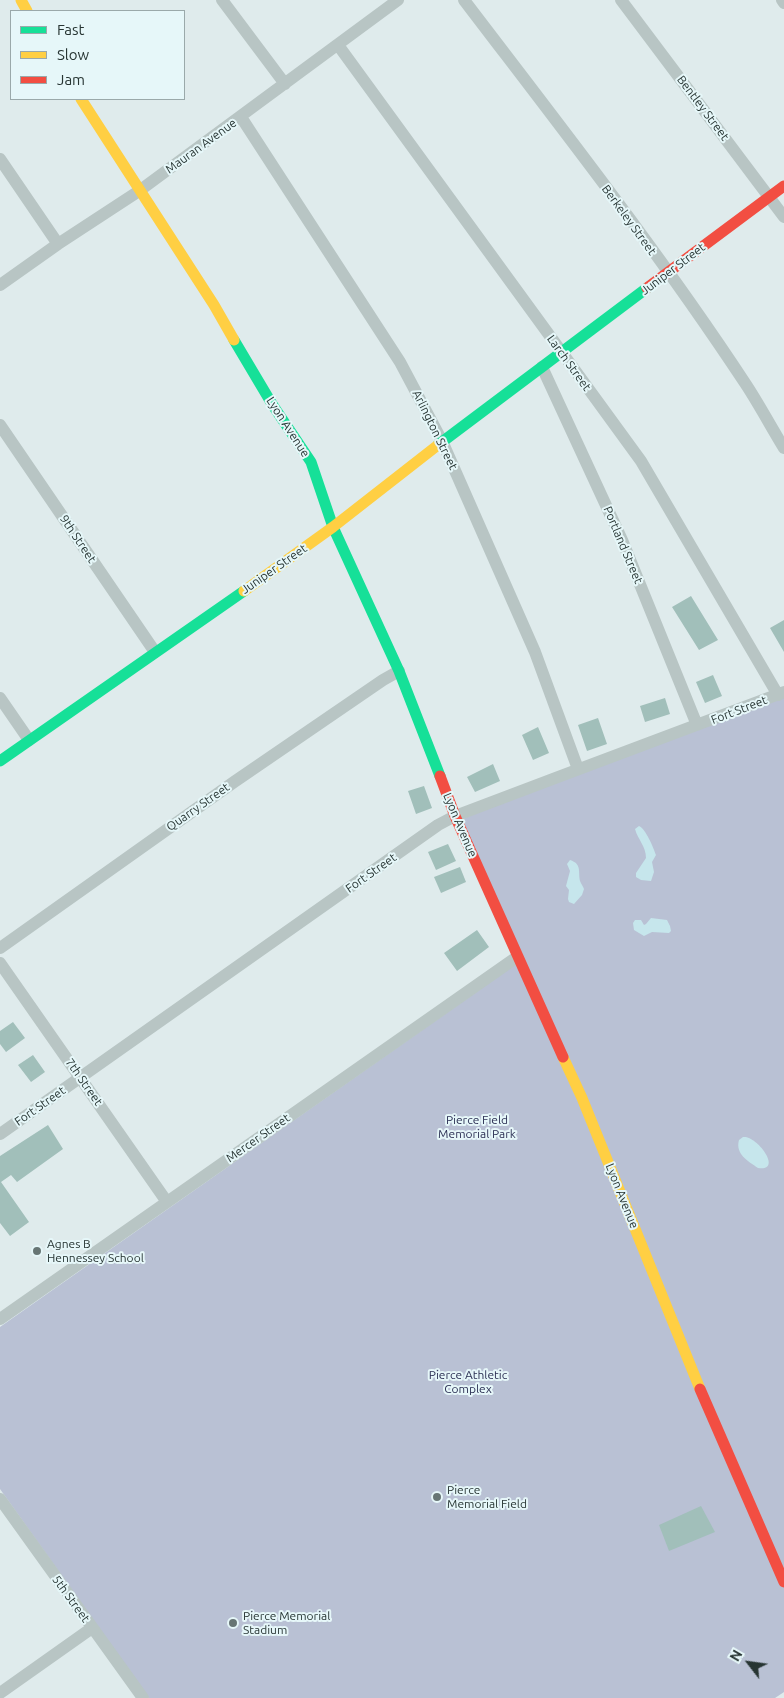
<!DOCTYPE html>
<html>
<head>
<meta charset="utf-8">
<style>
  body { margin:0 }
  #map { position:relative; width:784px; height:1698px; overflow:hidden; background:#dfebec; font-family:Ubuntu,sans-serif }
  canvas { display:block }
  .legend { position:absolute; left:10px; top:10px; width:175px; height:90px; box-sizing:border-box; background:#e6f7f9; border:1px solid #9aa9aa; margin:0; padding:6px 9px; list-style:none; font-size:15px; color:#273533 }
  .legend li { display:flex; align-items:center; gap:10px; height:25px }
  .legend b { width:25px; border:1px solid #9aa9aa }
  .north { position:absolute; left:724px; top:1638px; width:50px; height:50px; -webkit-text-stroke:4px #e6f7f9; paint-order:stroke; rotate:300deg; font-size:14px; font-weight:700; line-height:20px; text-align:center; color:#273533 }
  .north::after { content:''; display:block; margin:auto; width:18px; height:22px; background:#273533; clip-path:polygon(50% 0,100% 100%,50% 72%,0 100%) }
</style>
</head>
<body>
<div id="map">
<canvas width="784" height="1698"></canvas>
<ul class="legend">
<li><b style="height:6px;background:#16e098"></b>Fast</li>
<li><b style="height:6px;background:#ffcf43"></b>Slow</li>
<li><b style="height:6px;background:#f24e42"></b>Jam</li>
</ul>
<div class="north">N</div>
</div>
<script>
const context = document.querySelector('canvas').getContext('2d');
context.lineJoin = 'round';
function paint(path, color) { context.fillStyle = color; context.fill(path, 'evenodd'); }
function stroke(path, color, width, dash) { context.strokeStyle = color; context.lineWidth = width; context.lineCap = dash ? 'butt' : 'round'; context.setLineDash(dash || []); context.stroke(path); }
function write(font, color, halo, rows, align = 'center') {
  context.font = font + ' Ubuntu,sans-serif'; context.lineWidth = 4; context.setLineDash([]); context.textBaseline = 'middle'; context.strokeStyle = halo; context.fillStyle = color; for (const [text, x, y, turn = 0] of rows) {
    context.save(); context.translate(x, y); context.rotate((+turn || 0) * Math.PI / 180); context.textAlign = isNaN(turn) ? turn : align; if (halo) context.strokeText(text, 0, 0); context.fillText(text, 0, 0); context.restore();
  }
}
const green = new Path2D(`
  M784 694V1692L775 1698H149L0 1489V1327L519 962 462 819Z`);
const sand = new Path2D(`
  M639 826C646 829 653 847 656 855L652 862 654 872 651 881 641 880 636 877V873L646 858C646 846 638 840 635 829Z
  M570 860C582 864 578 871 580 881 581 884 583 886 584 889L582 895 574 904 569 902 568 899 569 890 566 886 570 871 567 864Z
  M651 918 667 920 670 926 671 931 669 933 652 932 644 936 634 930 633 923 635 920H641L644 925 646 924Z
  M743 1137C757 1135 784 1172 758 1168 748 1161 735 1154 739 1140Z`);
const building = new Path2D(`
  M691 596 718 640 699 650 672 607Z
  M784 620V652L770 628Z
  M713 675 722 696 705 703 696 682Z
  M665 698 670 714 645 722 640 706Z
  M598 718 607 744 587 751 578 725Z
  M538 727 549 753 533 760 522 735Z
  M493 764 500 781 475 792 467 777Z
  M424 786 432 808 416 814 408 791Z
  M448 844 456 861 436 870 428 852Z
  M460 867 466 882 441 893 434 877Z
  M477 930 489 947 457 971 444 953Z
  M13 1022 25 1038 6 1052 0 1044V1031Z
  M33 1055 45 1072 31 1082 18 1065Z
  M48 1125 63 1149 17 1182 11 1175 1 1182 29 1222 10 1236 0 1223V1156Z
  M701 1506 715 1532 669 1551 659 1525Z`);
const street = new Path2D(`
  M222 0 285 84
  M464 0C560 126 658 251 745 383 759 404 771 427 784 448
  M621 0 784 217
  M782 0 784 3
  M338 45 641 461 778 695
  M241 117 400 362 442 441 535 652 578 769
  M0 159 58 244
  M0 285 58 244 139 191 398 0
  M542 367 622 540 697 725
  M0 425 155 652
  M0 698 29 740
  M0 948 234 782 383 680 399 671
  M0 963 167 1202
  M0 1134 438 825 455 816 558 777 784 692
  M0 1319 517 957
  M0 1499 143 1698
  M0 1693 92 1628`);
const fast = new Path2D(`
  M234 340 272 404 311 462 333 527 399 671 440 776
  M438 445 647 288
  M0 761 244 591`);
const slow = new Path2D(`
  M21 0 27 11
  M81 99 214 305 234 340
  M244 591 333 527 438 445
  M563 1057 582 1098 700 1389`);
const jam = new Path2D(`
  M647 288 784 186
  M440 776 455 816 563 1057
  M700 1389 784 1582`);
const markers = [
  [37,1251,5,"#677574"],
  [437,1497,5,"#677574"],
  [233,1623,5,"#677574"]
];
const streetNames = [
  ["Bentley Street",703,108,53],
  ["Mauran Avenue",201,146,-36],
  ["Berkeley Street",629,220,54],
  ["Juniper Street",673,269,-37],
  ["Larch Street",569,363,54],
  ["Lyon Avenue",288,427,57],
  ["Arlington Street",435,430,64],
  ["9th Street",78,539,56],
  ["Portland Street",623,545,67],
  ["Juniper Street",274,569,-35],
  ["Fort Street",739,710,-21],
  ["Quarry Street",198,807,-35],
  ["Lyon Avenue",460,825,67],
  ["Fort Street",371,873,-35],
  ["7th Street",84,1082,55],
  ["Fort Street",40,1106,-35],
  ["Mercer Street",258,1138,-35],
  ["Lyon Avenue",622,1196,68],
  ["5th Street",71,1599,54]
];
const parkNames = [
  ["Pierce Field",477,1120],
  ["Memorial Park",477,1134],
  ["Pierce Athletic",468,1375],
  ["Complex",468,1389]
];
const poiNames = [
  ["Agnes B",47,1244],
  ["Hennessey School",47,1258],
  ["Pierce",447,1490],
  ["Memorial Field",447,1504],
  ["Pierce Memorial",243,1616],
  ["Stadium",243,1630]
];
paint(green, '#b9c1d4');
paint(sand, '#c6e6ec');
paint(building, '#a1bfba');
stroke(street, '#b8c5c4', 12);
stroke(fast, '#16e098', 11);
stroke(slow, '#ffcf43', 11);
stroke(jam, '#f24e42', 11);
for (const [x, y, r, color] of markers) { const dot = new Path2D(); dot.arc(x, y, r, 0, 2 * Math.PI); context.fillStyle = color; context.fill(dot); stroke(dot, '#e6f7f9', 2); }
write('12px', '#273533', '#e6f7f9', streetNames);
write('12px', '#2b2f53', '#e6f7f9', parkNames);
write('12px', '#273533', '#e6f7f9', poiNames, 'left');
</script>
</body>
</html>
